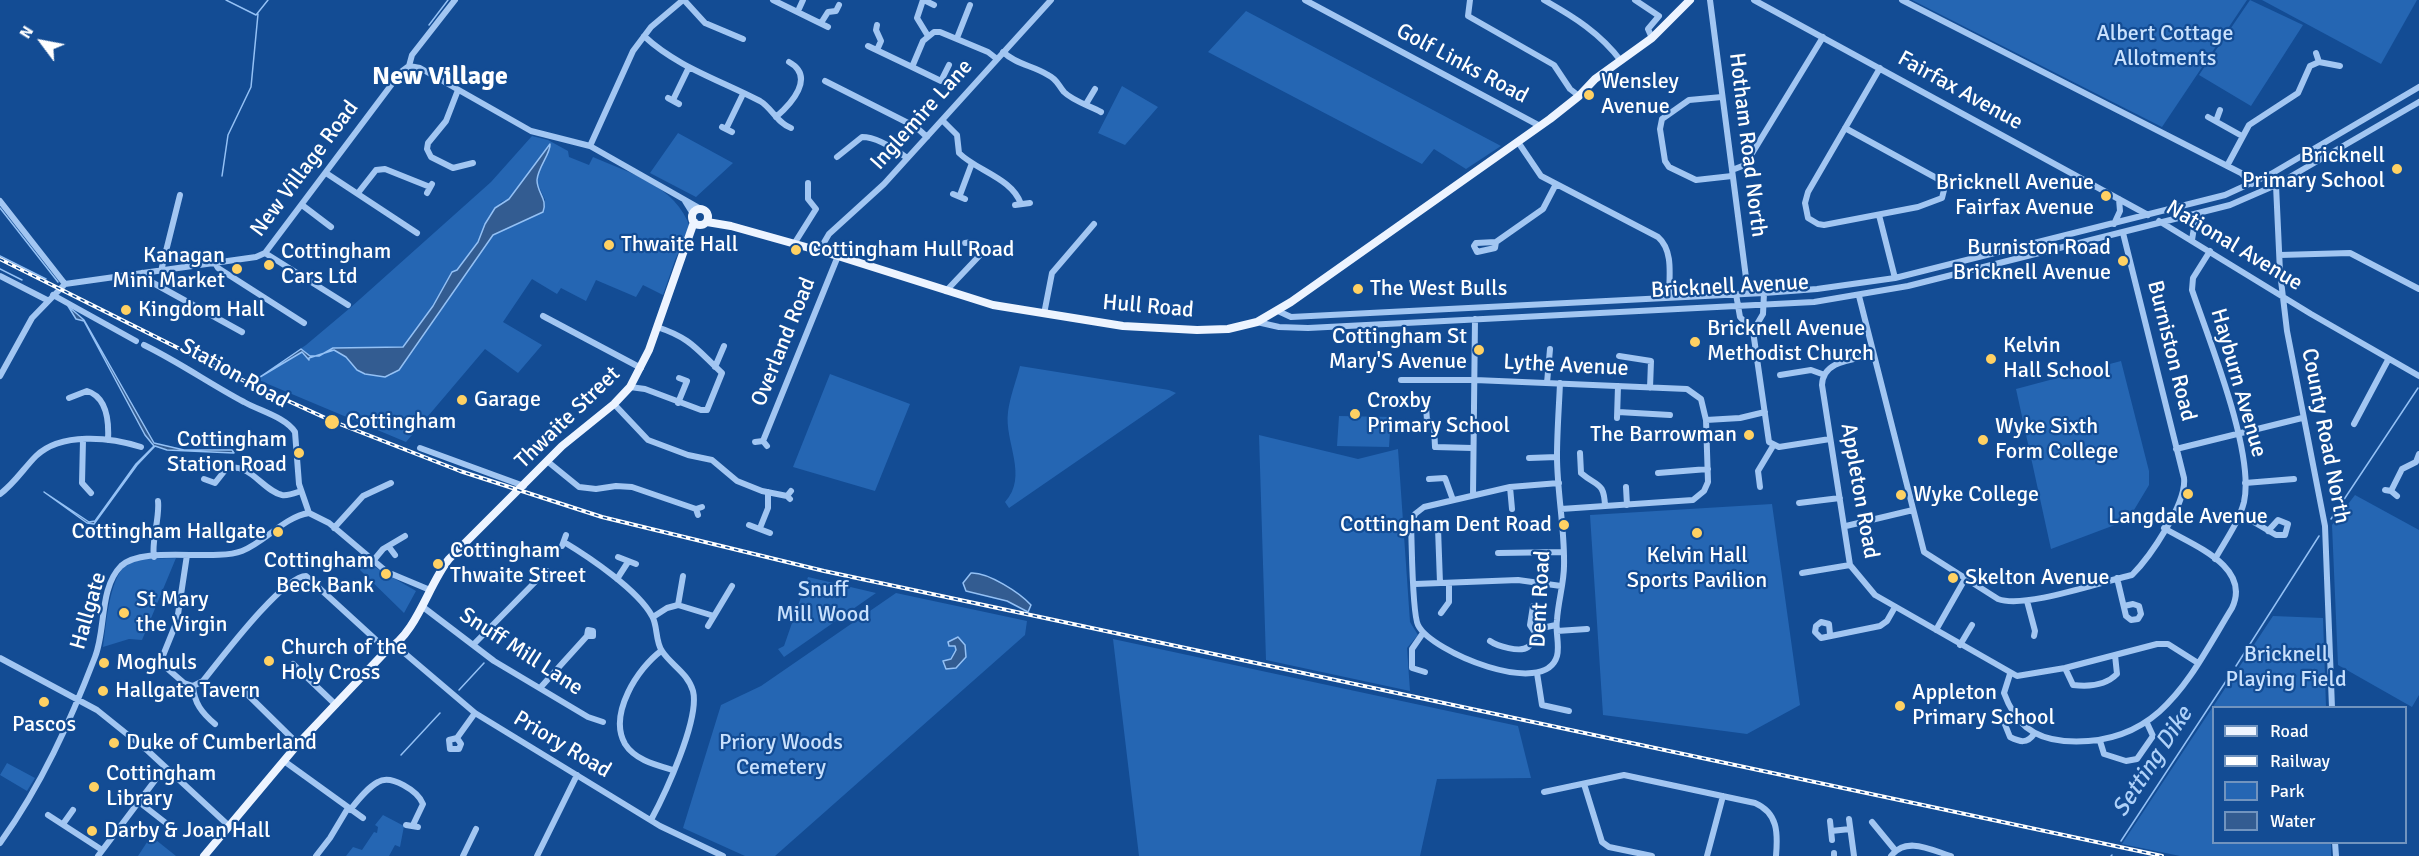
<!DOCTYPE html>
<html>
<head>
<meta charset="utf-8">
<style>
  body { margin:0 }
  #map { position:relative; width:2419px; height:856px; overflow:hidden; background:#134c94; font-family:Signika,sans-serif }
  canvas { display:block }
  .legend { position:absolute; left:2212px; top:706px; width:195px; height:138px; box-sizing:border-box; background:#134c94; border:2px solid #7194bf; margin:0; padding:8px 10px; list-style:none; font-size:18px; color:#fff }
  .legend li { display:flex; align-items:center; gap:12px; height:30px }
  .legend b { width:30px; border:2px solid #7194bf }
  .north { position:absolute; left:12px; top:12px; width:60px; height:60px; -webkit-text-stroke:4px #134c94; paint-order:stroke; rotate:302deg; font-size:16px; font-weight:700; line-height:24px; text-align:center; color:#fff }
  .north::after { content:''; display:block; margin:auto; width:21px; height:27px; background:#fff; clip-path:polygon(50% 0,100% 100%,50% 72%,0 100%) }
</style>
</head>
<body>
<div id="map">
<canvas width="2419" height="856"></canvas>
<ul class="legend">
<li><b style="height:8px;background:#edf4ff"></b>Road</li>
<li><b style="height:8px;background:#fff"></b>Railway</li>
<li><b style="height:16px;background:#2566b3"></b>Park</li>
<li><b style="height:16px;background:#335c91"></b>Water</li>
</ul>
<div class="north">N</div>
</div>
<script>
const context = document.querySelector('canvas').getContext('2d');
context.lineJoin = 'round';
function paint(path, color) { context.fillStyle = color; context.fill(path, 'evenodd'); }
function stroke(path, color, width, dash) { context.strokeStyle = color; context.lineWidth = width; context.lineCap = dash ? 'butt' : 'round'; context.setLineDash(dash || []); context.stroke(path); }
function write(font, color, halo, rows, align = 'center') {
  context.font = font + ' Signika,sans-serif'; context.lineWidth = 4.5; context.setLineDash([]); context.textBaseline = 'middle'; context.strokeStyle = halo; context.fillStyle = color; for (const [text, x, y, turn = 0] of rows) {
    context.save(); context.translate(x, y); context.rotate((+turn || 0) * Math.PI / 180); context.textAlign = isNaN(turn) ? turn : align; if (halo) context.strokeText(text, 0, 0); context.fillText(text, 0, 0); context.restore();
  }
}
const green = new Path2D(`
  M1912 0H2247L2162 127Z
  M2250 0 2303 25 2251 106 2199 75Z
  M2262 0H2417L2381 64Z
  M1246 11 1501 146 1466 169 1434 149 1422 164 1208 52Z
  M1122 86 1158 107 1125 145 1098 133Z
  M678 133 733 163 696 197 650 173Z
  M532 136 548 140 568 151 569 157 589 165 593 157C630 173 676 186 690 227L675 260 663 295 643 285 636 297 596 280 586 301 561 288 557 294 532 279 503 322 542 345 518 373 485 349 406 442 256 379 306 345 350 308 491 182ZM541 163 537 182 545 200 543 212 493 235 409 357 390 376C360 378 358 363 337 350L403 347 433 306 451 274 457 270 478 242 485 224 501 202 509 199 535 165Z
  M2121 361 2149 471V485L2128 520 2051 549 2016 389Z
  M1020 366 1169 390 1176 393 1009 508 1005 502C1029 476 1004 442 1008 412 1010 397 1016 381 1020 366Z
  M830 374 910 404 875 491 793 467Z
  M1339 416 1391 417 1389 447 1337 446Z
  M1259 435 1358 459 1398 449 1410 622 1418 635 1407 648 1410 691 1266 660Z
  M2355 495 2419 530V695L2412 707 2338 665 2332 525Z
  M1772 504 1800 705 1747 734 1603 715 1590 515Z
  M176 558 142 640 129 639 103 647C106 627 109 580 125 566 138 557 161 559 176 558Z
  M359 558 416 591 404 613 360 570Z
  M808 577 876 593 784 657 778 649 784 646Z
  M896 593 1027 621 1025 635 775 856H745L683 828 721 705 761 686Z
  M2273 616 2323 618 2326 707 2214 708V842L2331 843V856H2180L2122 844Z
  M1113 639 1518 726 1531 778 1437 779 1420 856H1139Z
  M7 763 35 778 27 791 0 775Z
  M383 815 404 826 400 847 395 845 389 856H346L353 847 362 850 374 832 377 833 378 827 375 825Z
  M151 836 176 856H138Z`);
const water = new Path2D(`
  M550 144C551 153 538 167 537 180 537 193 548 199 543 212L493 235 399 370 385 377 365 374 357 370 346 357 334 350 309 358V360L302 352 260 377 301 349 310 356H319L333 348 403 347 433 306 452 272 457 270 478 242 485 224 495 208 509 199Z
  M68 306 84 320 154 443 184 450H232L234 453 167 450 155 446 137 465 94 524 87 523 44 492 89 522 95 521 136 464 154 446 145 435 84 321 76 319Z
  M971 573C988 572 1020 593 1031 605L1028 612 1007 601 966 591 963 583Z
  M958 637 965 645 966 657 956 668 946 669 943 661 951 659 956 650 955 646H949L948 642Z`);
const stream = new Path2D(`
  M226 0 256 15 268 0
  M429 25 448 0
  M222 176 228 135 251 87 258 14
  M0 208 58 282
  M0 256 46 279
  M0 269 22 280
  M2331 519 2418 388
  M2236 666 2319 536
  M459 690 484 663
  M401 755 440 713
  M2121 841 2232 672
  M2111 856 2112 855`);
const minor = new Path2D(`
  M684 0 705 23 743 39
  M773 0 828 27
  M923 0 917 18 928 36
  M924 0 934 5
  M1305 0 1540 126
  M1470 0 1468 16 1554 65 1570 89 1579 96
  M1544 0C1574 17 1600 33 1621 61
  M1635 0 1659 16 1648 29 1652 38
  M1710 0 1748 293
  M1754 0 2148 215
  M1902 0 2241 173 2252 184
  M798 11 803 0
  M821 23 828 12 836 11 839 5
  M877 25 876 30 881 41 877 50
  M644 36C677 67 720 80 760 101 772 108 777 123 791 128
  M957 38 970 5
  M868 46 912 67 923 41 934 32H940L988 52 997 59
  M1003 52C1017 65 1032 65 1048 75 1057 79 1058 85 1064 92 1073 101 1090 106 1101 112
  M2316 53 2319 62
  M409 66 412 55 455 0
  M912 67 941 81 949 65
  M825 81 916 127 927 137
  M458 90 446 121 428 143 427 149 431 157 453 168 473 163
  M1722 97 1689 100 1662 119 1660 129 1665 161 1669 167 1696 180 1732 176
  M668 98 679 104
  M673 100 689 67
  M1086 104 1095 89
  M776 117C791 104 816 77 789 62
  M2208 117 2242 136
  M942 120 957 135 959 153C977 171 1012 178 1021 204
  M2216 121 2220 110
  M722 127 732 132
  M1845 128 1940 180 1944 190 1942 198 1918 207 1824 225 1818 224 1808 218 1805 203 1808 192 1880 68
  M726 129 743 94
  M1518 142 1541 176 1658 237C1674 251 1669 277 1669 297
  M590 146 633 51 651 27 683 0
  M837 157 862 137C877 137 895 149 907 158
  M2227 166 2249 125 2298 93 2310 66 2319 62 2340 66
  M1732 170 1745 165 1823 37
  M326 173 417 233
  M2271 174 2276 185 2280 272 2287 331 2325 526 2332 708
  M358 193 376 170 385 169 430 187
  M427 193 432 184
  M953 194 965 199
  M960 195 972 163
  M0 201 65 284
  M685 201 693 214
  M302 205 331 227
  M1015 205 1030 203
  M1879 215 1895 278
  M2159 221 2311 314 2419 376
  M2114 224 2120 211 2119 199
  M2192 240 2196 215
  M1496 242 1476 243 1474 246 1477 252 1495 248 1496 242 1543 209 1556 184
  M794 244 816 209 808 199V183
  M819 251 829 234 884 184 1051 0
  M2210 251 2193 278 2192 290C2209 340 2255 453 2244 502 2239 522 2225 541 2215 559
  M265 253 348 305
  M2280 255 2350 253 2419 289
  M215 263 218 268 304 323
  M161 271 180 195
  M142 273 146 279 242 332
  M0 276 47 300
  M946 291 981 254 980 248 972 242 965 243
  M1736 294 1740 317 1753 331 1769 442 1779 447 1830 439
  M53 295 136 341
  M1859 296 1924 552 1998 599C2025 609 2100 582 2132 575 2150 557 2187 503 2184 478L2123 233
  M1278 311 1291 317 1764 293 1817 289 1895 278 2225 195 2271 174 2419 87
  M1044 314 1052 273 1094 224
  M543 316 641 368
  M1257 322 1279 327 1308 328 1814 302 1908 286 2230 205 2276 185 2419 102
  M1753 331 1763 314 1764 293
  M144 345C179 362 210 384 244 402 260 411 285 417 295 432L299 484 309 513
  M1873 355C1853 360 1823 360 1822 385L1850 565 1875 595 2017 676 2065 668 2157 644H2168L2198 663
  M1619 356 1651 361 1650 388
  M715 367 724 346
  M1780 375 1811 370 1822 374
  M0 376 32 318 65 284 256 257 265 253 401 72 409 66 420 68 531 131 590 146 701 209
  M1401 380H1475L1687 389 1701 399 1706 420
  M1547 383 1550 349
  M630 387 645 389 701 410H707L722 373C697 350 691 338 657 327
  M69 398 87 391C107 397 109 422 108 440
  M678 403 687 381 679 378
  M614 404 648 440 688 455 712 460 737 481 762 491 787 496
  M1426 407 1427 420 1434 425 1435 447 1472 448
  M1618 412 1670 415
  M1617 418 1618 386
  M2354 424 2388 360
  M83 440 82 483 91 493
  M763 441 838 256
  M755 442 763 441 767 446
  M420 448 524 486
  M2176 449 2302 418
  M1580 453 1581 473C1597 487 1604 481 1605 506
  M1529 458 1557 457
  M547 461 579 487 596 489 616 486 632 487 696 509
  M1658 473 1708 469
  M204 479 215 483 226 469C248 460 263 491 282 495 288 496 295 493 301 491
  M1429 479 1445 478 1453 500
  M1559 483 1510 487 1424 507 1415 514 1411 525C1412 544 1412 613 1418 625 1431 652 1545 699 1557 656 1560 645 1555 631 1557 620 1558 602 1564 583 1564 566 1565 529 1557 493 1557 456 1557 432 1559 407 1560 383
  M2245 483 2294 479
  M1510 487 1512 509
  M1626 487 1627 505
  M1760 487 1758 471 1773 446
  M2385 490 2391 491 2397 496
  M2391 491 2402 469 2416 462 2419 454
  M0 494C14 484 24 468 36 456 61 432 110 437 141 447
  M1473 495 1475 319
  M790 499 787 496 791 491
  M1799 503 1840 498
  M1561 509 1693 500 1704 491 1708 482 1706 420 1740 418 1765 412
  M309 513 329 523 387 572 430 590
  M2240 514 2276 535H2285L2288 524 2278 520 2268 531
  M698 515 696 509 702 507
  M749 525 770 533
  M1846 526 1913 510
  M334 528 363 496 391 483
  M760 528 768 508V492
  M1438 528 1440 583
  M564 542C589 557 638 590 652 616 658 626 655 641 662 651 671 665 688 673 693 691 700 719 665 794 651 820
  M562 546 566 535
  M389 547 395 555
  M1498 553 1563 552
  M187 555 177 621 162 658V664L184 683 193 686
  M154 557C151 542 160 518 158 501
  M618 557 636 564
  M373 561 383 549 405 536
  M1802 573 1850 565
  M2117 578 2126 616 2131 620 2138 619 2141 614 2139 606 2133 604 2124 606
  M617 579 628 562
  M1415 584 1518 580 1561 586
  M2027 601 2035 631 2034 636
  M678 605 683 576
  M1533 606 1530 625 1536 634
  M423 607 494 661 588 717 603 722
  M1441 613 1449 602V583
  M653 617 667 608 678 605 714 616 732 586
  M708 626 714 616
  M1936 630 1965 579
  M1557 631 1587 629
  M1423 633 1412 649V668L1425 672
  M1830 634 1829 624 1821 622 1816 626 1815 632 1821 638 1880 626 1887 621 1895 607
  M1490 641C1497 646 1520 653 1528 647 1533 643 1537 633 1542 628L1556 625
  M395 645 475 713 660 826 723 856
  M473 645 540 577H547V571L541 570 540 577
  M1960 645 1972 625
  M661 651C638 668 608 714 625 744 635 760 656 765 673 770
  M0 658 97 710 148 751 228 825
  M293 664 336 705
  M2065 668 2073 685C2089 687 2105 686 2117 674L2115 655
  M1537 673 1542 705 1569 711
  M2010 674 2004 693C2015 723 2032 738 2064 741 2160 748 2189 678 2232 608 2252 566 2192 545 2164 528
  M540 688 587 636H593V631L588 630 587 636
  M243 690 298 744
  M2013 715 2004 722 2010 737C2020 742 2027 744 2034 734
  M215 724C202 713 194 703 193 686L203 681C220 660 283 576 306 576L387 650
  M457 738 449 740 450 749H459L461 744 457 738 475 713
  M2100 741 2104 754 2126 761 2137 759 2153 736 2147 723
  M284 761 363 818
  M1584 784 1602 842 1609 847 1652 856
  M1544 792 1624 775 1755 803C1778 813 1778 833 1776 856
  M139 802 171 827
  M350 810C358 800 367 788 378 782 391 774 418 791 423 804L413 825
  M48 815 102 850
  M1849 819 1854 856
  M1830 821 1832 840
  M1872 822 1895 850
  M63 824 73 810
  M406 825 418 827
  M1831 831 1850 829
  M2335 842 2336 856
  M0 843C41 786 70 722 95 657 106 630 99 588 121 566 143 545 213 562 242 551 265 542 284 517 309 513
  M1834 853V856
  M98 856 165 767
  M316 856 330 838 348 808
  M463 856 476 829
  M537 856 577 775
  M1707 856 1723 796
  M1891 856C1906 836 1931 850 1951 856`);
const major = new Path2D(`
  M692 217a8 8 0 1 1 16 0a8 8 0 1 1-16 0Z
  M707 222 731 226 838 256 993 305 1123 326 1197 330 1228 329 1257 322 1291 302 1550 119 1579 96 1595 79 1652 38 1690 0
  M204 856 298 744 387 650C417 633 428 585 449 559L562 446 614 404 630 387 649 350 694 222`);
const rail = new Path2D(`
  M0 259 238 378 332 421 460 471 602 517 824 571 2162 856`);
const markers = [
  [1589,95,6,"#ffd163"],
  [2397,169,6,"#ffd163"],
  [2106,196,6,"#ffd163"],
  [609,245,6,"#ffd163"],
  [796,250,6,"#ffd163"],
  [2123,261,6,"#ffd163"],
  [269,265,6,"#ffd163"],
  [237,269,6,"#ffd163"],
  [1358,289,6,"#ffd163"],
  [126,310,6,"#ffd163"],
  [1695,342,6,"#ffd163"],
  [1479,350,6,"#ffd163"],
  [1991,359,6,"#ffd163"],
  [462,400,6,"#ffd163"],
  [1355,414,6,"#ffd163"],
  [332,422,8,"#ffd163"],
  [1749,435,6,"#ffd163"],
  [1983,440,6,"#ffd163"],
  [299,453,6,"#ffd163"],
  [2188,494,6,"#ffd163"],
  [1901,495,6,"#ffd163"],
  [1564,525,6,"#ffd163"],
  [278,532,6,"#ffd163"],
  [1697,533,6,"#ffd163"],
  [438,564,6,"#ffd163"],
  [386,574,6,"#ffd163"],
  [1953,578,6,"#ffd163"],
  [124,613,6,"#ffd163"],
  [269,661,6,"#ffd163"],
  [104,663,6,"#ffd163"],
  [103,691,6,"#ffd163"],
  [44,702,6,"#ffd163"],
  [1900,706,6,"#ffd163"],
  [114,743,6,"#ffd163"],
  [94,787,6,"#ffd163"],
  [92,831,6,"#ffd163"]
];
const parkNames = [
  ["Albert Cottage",2165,34],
  ["Allotments",2165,59],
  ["Snuff",823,590],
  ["Mill Wood",823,615],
  ["Bricknell",2286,655],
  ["Playing Field",2286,680],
  ["Priory Woods",781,743],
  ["Cemetery",781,768]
];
const streetNames = [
  ["Golf Links Road",1462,64,28],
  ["Fairfax Avenue",1960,91,29],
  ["Inglemire Lane",922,115,-48],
  ["Hotham Road North",1747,145,83],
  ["New Village Road",305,169,-53],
  ["National Avenue",2234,246,31],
  ["Bricknell Avenue",1730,287,-3],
  ["Hull Road",1148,307,5],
  ["Overland Road",784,342,-68],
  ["Burniston Road",2171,351,76],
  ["Lythe Avenue",1566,366,3],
  ["Station Road",234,374,29],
  ["Hayburn Avenue",2238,383,74],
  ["Thwaite Street",568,418,-44],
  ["County Road North",2325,436,79],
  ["Appleton Road",1859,491,80],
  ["Dent Road",1541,599,-87],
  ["Hallgate",89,611,-74],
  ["Snuff Mill Lane",521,652,33],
  ["Priory Road",562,745,31]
];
const poiNames = [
  ["Wensley",1601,82],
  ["Avenue",1601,107],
  ["Bricknell",2385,156,"right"],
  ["Primary School",2385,181,"right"],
  ["Bricknell Avenue",2094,183,"right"],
  ["Fairfax Avenue",2094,208,"right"],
  ["Thwaite Hall",621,245],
  ["Burniston Road",2111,248,"right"],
  ["Bricknell Avenue",2111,273,"right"],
  ["Cottingham Hull Road",808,250],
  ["Cottingham",281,252],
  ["Cars Ltd",281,277],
  ["Kanagan",225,256,"right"],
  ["Mini Market",225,281,"right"],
  ["The West Bulls",1370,289],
  ["Kingdom Hall",138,310],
  ["Bricknell Avenue",1707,329],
  ["Methodist Church",1707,354],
  ["Cottingham St",1467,337,"right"],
  ["Mary'S Avenue",1467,362,"right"],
  ["Kelvin",2003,346],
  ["Hall School",2003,371],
  ["Garage",474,400],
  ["Croxby",1367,401],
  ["Primary School",1367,426],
  ["Cottingham",346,422],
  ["Wyke Sixth",1995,427],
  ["Form College",1995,452],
  ["The Barrowman",1737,435,"right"],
  ["Cottingham",287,440,"right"],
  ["Station Road",287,465,"right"],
  ["Wyke College",1913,495],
  ["Langdale Avenue",2188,517,"center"],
  ["Cottingham Dent Road",1552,525,"right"],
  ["Cottingham Hallgate",266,532,"right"],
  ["Cottingham",450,551],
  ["Thwaite Street",450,576],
  ["Kelvin Hall",1697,556,"center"],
  ["Sports Pavilion",1697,581,"center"],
  ["Cottingham",374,561,"right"],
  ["Beck Bank",374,586,"right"],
  ["Skelton Avenue",1965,578],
  ["St Mary",136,600],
  ["the Virgin",136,625],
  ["Church of the",281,648],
  ["Holy Cross",281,673],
  ["Moghuls",116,663],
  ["Hallgate Tavern",115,691],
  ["Appleton",1912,693],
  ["Primary School",1912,718],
  ["Pascos",44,725,"center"],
  ["Duke of Cumberland",126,743],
  ["Cottingham",106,774],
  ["Library",106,799],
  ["Darby & Joan Hall",104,831]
];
const waterNames = [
  ["Setting Dike",2153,762,-57]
];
const quarterNames = [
  ["New Village",440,77]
];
paint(green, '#2566b3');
paint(water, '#335c91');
stroke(water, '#94c1f5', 1.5);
stroke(stream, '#94c1f5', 1.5);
stroke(minor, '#a2c6f2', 6);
stroke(major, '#edf4ff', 8);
stroke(rail, '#fff', 4);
stroke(rail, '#134c94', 1.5, [4.5]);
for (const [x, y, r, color] of markers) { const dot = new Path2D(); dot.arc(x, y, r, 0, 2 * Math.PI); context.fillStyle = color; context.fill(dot); stroke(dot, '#134c94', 2); }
write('22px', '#c9e1fd', '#134c94', parkNames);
write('22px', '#fff', '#134c94', streetNames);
write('22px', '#fff', '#134c94', poiNames, 'left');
write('italic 24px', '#aed1f9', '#134c94', waterNames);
write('bold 26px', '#fff', '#134c94', quarterNames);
</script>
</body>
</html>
